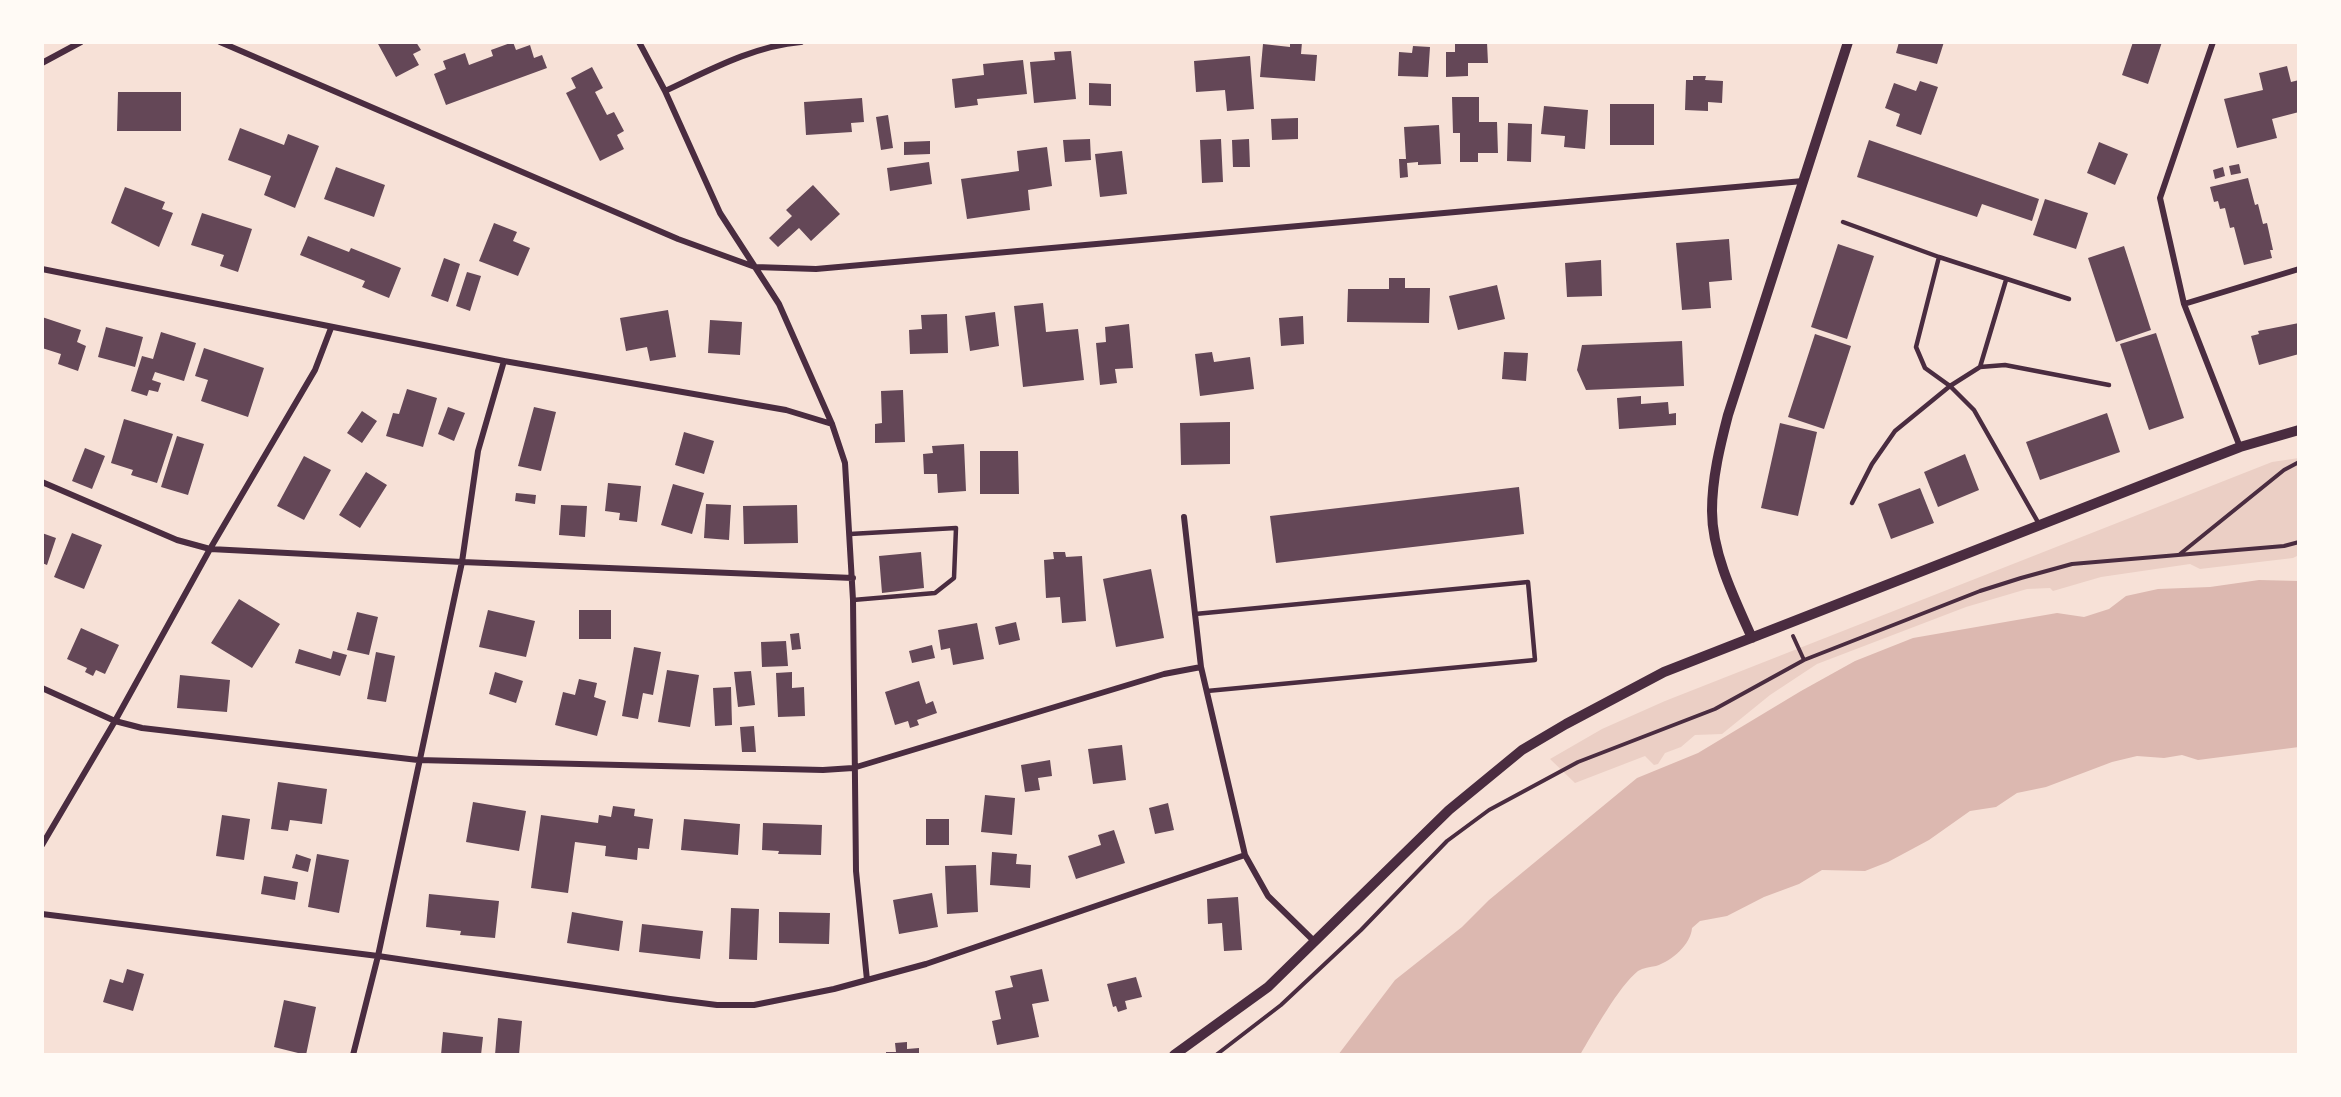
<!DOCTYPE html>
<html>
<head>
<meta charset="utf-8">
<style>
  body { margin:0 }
  #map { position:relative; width:2341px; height:1097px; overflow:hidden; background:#f7e1d7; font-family:Quicksand,sans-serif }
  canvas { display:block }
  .frame { position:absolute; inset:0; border:44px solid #fffaf5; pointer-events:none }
</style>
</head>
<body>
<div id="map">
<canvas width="2341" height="1097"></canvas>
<div class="frame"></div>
</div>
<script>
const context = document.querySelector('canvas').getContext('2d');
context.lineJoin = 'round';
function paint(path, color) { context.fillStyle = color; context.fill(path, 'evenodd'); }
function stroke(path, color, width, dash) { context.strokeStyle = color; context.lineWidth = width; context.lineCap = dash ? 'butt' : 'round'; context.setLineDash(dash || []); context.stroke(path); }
const green = new Path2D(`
  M2299 458V555L2293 558 2200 569 2190 564 2101 577 2053 591 2050 588 2027 589 1966 607 1817 664 1770 695 1722 734 1695 735 1681 747 1665 753 1658 764 1654 765 1645 756 1575 783 1550 759 1602 729 1665 701 2272 462Z`);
const water = new Path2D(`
  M2259 580 2299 581V747L2198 760 2182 755 2164 758 2137 756 2112 762 2046 787 2017 793 1996 807 1970 811 1929 840 1888 862 1865 871 1822 870 1799 884 1764 897 1727 916 1700 921 1692 928C1691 944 1672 961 1656 966 1650 967 1643 968 1638 971 1619 986 1593 1033 1580 1055H1338L1395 980 1462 927 1489 900 1637 778 1698 753 1801 691 1855 661 1913 638 2057 613 2084 617 2109 609 2126 596 2158 589 2210 587Z`);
const building = new Path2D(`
  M377 42H416L421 50 413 54 419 65 396 77Z
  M513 42 516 50 530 45 534 58 542 55 547 68 446 105 434 74 446 69 443 61 465 53 469 65 493 56 491 50Z
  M1290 42H1302L1301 54 1317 55 1315 81 1260 77 1263 44 1290 47Z
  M1455 42H1487L1488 63H1468V76L1446 77V52H1455Z
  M1899 42H1944L1937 64 1896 53Z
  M2133 42H2162L2148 84 2122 75Z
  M1413 46 1430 47 1428 77 1398 76 1399 52 1412 53Z
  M1071 51 1076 99 1034 103 1030 62 1055 60 1054 52Z
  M1250 56 1254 109 1227 111 1225 90 1196 92 1194 61Z
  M1023 60 1027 94 977 99 978 105 955 108 952 79 984 75 983 64Z
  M2287 66 2291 82 2299 80V112L2272 119 2277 138 2237 148 2224 99 2263 90 2259 73Z
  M592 67 603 88 595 92 607 115 614 112 624 131 617 135 624 149 600 161 566 93 576 88 571 78Z
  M1693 76H1706L1705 80 1723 81 1722 103 1708 102V111L1685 110 1686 80H1693Z
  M1920 81 1938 87 1921 135 1896 126 1900 114 1885 108 1894 83 1916 91Z
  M1089 83 1111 84V106L1089 105Z
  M118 92H181V131H117Z
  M1452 97H1479V122H1497L1498 153H1478V162H1460V133H1453Z
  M862 98 864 122 851 123 852 132 806 135 804 102Z
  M1610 104H1654V145H1610Z
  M1544 106 1588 110 1585 149 1564 147 1565 136 1541 134Z
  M888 115 893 148 881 150 876 117Z
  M1298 118V139L1272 140 1271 119Z
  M1508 123 1532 124 1531 162 1507 161Z
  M1439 125 1441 164 1418 165V162L1407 163 1408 177 1400 178 1399 159H1406L1404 127Z
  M240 128 284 145 288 134 319 146 295 208 264 195 271 176 228 160Z
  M1090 139 1091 160 1065 162 1063 140Z
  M1221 139 1223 182 1202 183 1200 140Z
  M1249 139 1250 167H1233L1232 140Z
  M1869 140 2039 199 2032 221 1982 204 1977 217 1857 177Z
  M930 141V154L904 155V142Z
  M2099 142 2128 154 2115 185 2087 173Z
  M1047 147 1052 186 1028 190 1030 210 967 219 961 179 1019 171 1017 151Z
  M1122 151 1127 194 1100 197 1095 154Z
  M929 162 932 184 890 191 887 168Z
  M2239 164 2241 173 2231 175 2229 166Z
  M336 167 385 185 374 217 324 199Z
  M2223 167 2225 176 2215 179 2213 170Z
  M2248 178 2255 205 2258 204 2263 224 2267 223 2273 250H2270L2272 258 2244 265 2234 227 2230 228 2225 208 2220 209 2218 201 2214 202 2210 187Z
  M813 185 840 214 811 241 799 228 778 247 769 238 792 216 786 210Z
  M125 187 165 202 162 209 173 213 159 247 111 223Z
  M2045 199 2088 213 2076 249 2033 235Z
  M202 213 252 229 238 272 220 266 224 255 191 245Z
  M494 223 517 232 513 241 530 248 518 276 479 261Z
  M308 236 349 252 351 248 401 268 389 298 362 287 365 281 300 255Z
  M1729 239 1732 280 1709 282 1711 308 1682 310 1676 243Z
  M1838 244 1874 256 1847 339 1811 327Z
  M2124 246 2151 330 2116 342 2088 258Z
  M444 258 460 264 448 302 431 296Z
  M1601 260 1602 296 1567 297 1565 263Z
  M467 272 481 276 470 311 456 306Z
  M1389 278H1405V288H1430L1429 323 1347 322 1348 289H1389Z
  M1497 285 1505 319 1458 330 1449 296Z
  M1043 303 1046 332 1078 329 1084 380 1023 387 1014 306Z
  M668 310 676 357 650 361 647 347 626 351 620 318Z
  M995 312 999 346 970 351 965 316Z
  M947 314 948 353 910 354 909 330 922 329 921 315Z
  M1303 316 1304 344 1281 346 1279 318Z
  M42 317 81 330 77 342 86 346 78 371 58 364 61 354 42 348Z
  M710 320 742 322 740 355 708 353Z
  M2299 323V354L2259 365 2251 336 2259 334 2258 331Z
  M1129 324 1133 368 1115 369 1117 383 1100 385 1096 343 1106 342 1105 327Z
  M106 327 143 337 135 367 98 357Z
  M161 332 196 343 184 381 155 372 152 380 161 383 158 392 149 390 147 396 131 391 142 356 153 359Z
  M2156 333 2184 418 2149 430 2120 344Z
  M1815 334 1851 346 1824 429 1788 417Z
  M1682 341 1684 386 1586 390 1577 370 1582 345Z
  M204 348 264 368 248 417 201 401 208 380 195 376Z
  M1212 352 1214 362 1250 357 1254 389 1200 396 1195 354Z
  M1504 352 1528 353 1526 381 1502 379Z
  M407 389 437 398 423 447 386 436 393 413 399 414Z
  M903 390 905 442 875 443V424L882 423 881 391Z
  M1641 396V404L1668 402 1669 414 1676 413V425L1619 429 1617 398Z
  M448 407 465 413 454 441 438 434Z
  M534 407 556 412 541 471 518 466Z
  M362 411 377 421 362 443 347 433Z
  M2107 413 2120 452 2040 480 2026 442Z
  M124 419 173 434 157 483 131 475 133 470 111 463Z
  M1230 422V464L1181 465 1180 423Z
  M1780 423 1817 432 1798 516 1761 508Z
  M684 432 714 441 704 474 675 465Z
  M177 436 204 444 188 495 161 487Z
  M964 444 966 491 938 493 937 474H924L923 454 933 453 932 446Z
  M85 448 105 456 92 489 72 481Z
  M980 451H1018L1019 494H980Z
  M1965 454 1979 490 1938 507 1924 472Z
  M304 456 331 470 304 520 277 506Z
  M366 472 387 485 360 528 339 515Z
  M608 483 641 486 637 522 619 520 620 513 605 511Z
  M673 484 704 493 692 534 661 525Z
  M1519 487 1524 534 1276 563 1270 516Z
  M1920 488 1934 523 1891 539 1878 504Z
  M516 493 536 495 535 504 515 501Z
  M706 504 731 505 729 540 704 538Z
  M561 505 587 506 585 537 559 535Z
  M797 505 798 543 744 544 743 506Z
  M42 533 56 538 47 565 42 563Z
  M72 533 102 545 84 589 54 577Z
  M921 552 924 588 882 593 879 556Z
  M1053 552H1065L1066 557 1082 556 1086 621 1062 623 1060 597 1046 598 1044 560 1054 559Z
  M1151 569 1164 638 1116 647 1103 579Z
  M239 599 280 624 252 668 211 643Z
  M488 610 535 621 526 657 479 647Z
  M579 610H611V639H579Z
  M357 612 378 617 369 655 347 650Z
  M1016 622 1020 640 999 645 995 627Z
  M977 623 984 659 953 665 950 648 941 650 938 630Z
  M81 628 119 645 105 674 96 670 93 676 85 672 87 668 67 659Z
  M799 633 801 649 792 650 790 634Z
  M786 641 788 666 762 667 761 642Z
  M932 645 935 658 912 663 909 651Z
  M634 647 661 652 653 695 643 693 638 719 622 716Z
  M299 649 331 659 333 651 347 655 340 676 295 663Z
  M376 652 395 656 386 702 367 699Z
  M667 670 699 675 690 727 658 722Z
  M751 671 755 705 738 707 734 672Z
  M495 672 523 681 516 703 489 694Z
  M792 672V688L804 687 805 716 778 717 776 673Z
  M180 675 230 680 227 712 177 708Z
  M579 679 597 683 594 697 606 701 597 736 555 725 563 692 575 695Z
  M919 681 926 704 933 701 937 713 917 720 919 725 910 728 908 721 895 725 885 692Z
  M731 687 732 725 715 726 713 688Z
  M754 726 756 752H742L740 727Z
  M1122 745 1126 780 1093 784 1088 749Z
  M1050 760 1052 776 1038 778 1040 790 1025 792 1021 765Z
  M278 782 327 789 322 824 290 820 288 831 271 829Z
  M985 795 1015 798 1012 835 981 832Z
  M473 802 526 811 519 851 466 842Z
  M1168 803 1174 830 1155 834 1149 808Z
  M613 806 635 809 634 816 653 819 649 849 638 848 637 860 605 856 606 846 575 842 568 893 531 888 541 815 598 823 599 815 611 817Z
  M222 815 250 819 244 860 216 856Z
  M684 819 740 824 738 855 681 850Z
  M926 819H949V845H926Z
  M763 823 822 825 821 855 778 854 779 851 762 850Z
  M1114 830 1125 863 1076 879 1068 856 1101 845 1098 835Z
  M992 852 1017 854 1016 864 1031 865 1030 888 990 885Z
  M296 854 311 859 308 872 292 868Z
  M317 854 349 860 339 913 308 907Z
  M976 865 978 912 947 914 945 866Z
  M264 876 298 882 295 900 261 894Z
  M932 893 938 927 899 934 893 900Z
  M429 894 499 901 495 938 460 935 461 931 426 927Z
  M1238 897 1242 950 1224 951 1222 923 1208 924 1207 899Z
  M731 908 759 909 757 960 729 959Z
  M572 912 623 921 619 951 567 943Z
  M779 912 830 913 829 944 779 943Z
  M642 924 703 931 700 959 639 952Z
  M127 969 144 974 133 1011 103 1002 110 979 123 983Z
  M1042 969 1049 1001 1032 1004 1039 1037 997 1045 992 1021 1001 1019 995 991 1013 987 1010 976Z
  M1136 977 1142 997 1125 1001 1127 1009 1118 1012 1116 1006 1113 1007 1107 984Z
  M284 1000 316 1007 306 1055 274 1047Z
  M498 1018 522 1021 519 1055H495Z
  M443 1032 483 1037 481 1055H441Z
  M907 1042V1049L919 1048V1055H886V1052H896L895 1043Z`);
const path = new Path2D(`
  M2180 554 2284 470 2299 462
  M1793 636 1804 660
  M1216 1055 1281 1005 1361 930 1447 841 1489 810 1578 762 1715 709 1804 660 1980 591 2021 578 2072 564 2284 546 2299 542`);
const service = new Path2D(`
  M1843 222 1939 257 1916 347 1925 368 1950 386 1980 367 2005 365 2109 385
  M1939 257 2069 299
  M1980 367 2006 280
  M1852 503 1872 464 1895 431 1950 386 1974 410 2039 524
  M850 534 956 528 954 578 935 593 853 600
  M1195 614 1528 582 1535 660 1207 691`);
const minor = new Path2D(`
  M220 42 678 239 755 267 816 269 1803 181
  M639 42 665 91 720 213 779 304 832 424 845 463 853 600 856 871 867 980
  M2213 42 2160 198 2184 304 2240 447
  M42 63 81 42
  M665 91C708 71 753 46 801 42
  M42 269 504 361 786 410 832 424
  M2184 304 2299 269
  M42 482 177 540 210 549 462 562 853 578
  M1184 517 1201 667 1245 855 1268 896 1315 942
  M42 688 115 721 142 728 418 760 823 770 853 768 1164 674 1201 667
  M42 845 115 721 210 549 315 370 331 328
  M42 914 378 956 670 999 717 1005H754L834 989 926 964 1245 855
  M353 1055 378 956 462 562 478 451 504 361`);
const tertiary = new Path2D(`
  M1752 638C1735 600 1712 554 1712 511 1712 478 1720 446 1728 415L1848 42
  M1174 1055 1268 987 1449 810 1522 750 1566 724 1664 672 2196 464 2240 447 2299 430`);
paint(green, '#ebcfc5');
paint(water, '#dcb8b0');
paint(building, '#644757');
stroke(path, '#4a2c40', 4);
stroke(service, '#4a2c40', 4.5);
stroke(minor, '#4a2c40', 6);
stroke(tertiary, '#4a2c40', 10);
</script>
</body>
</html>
